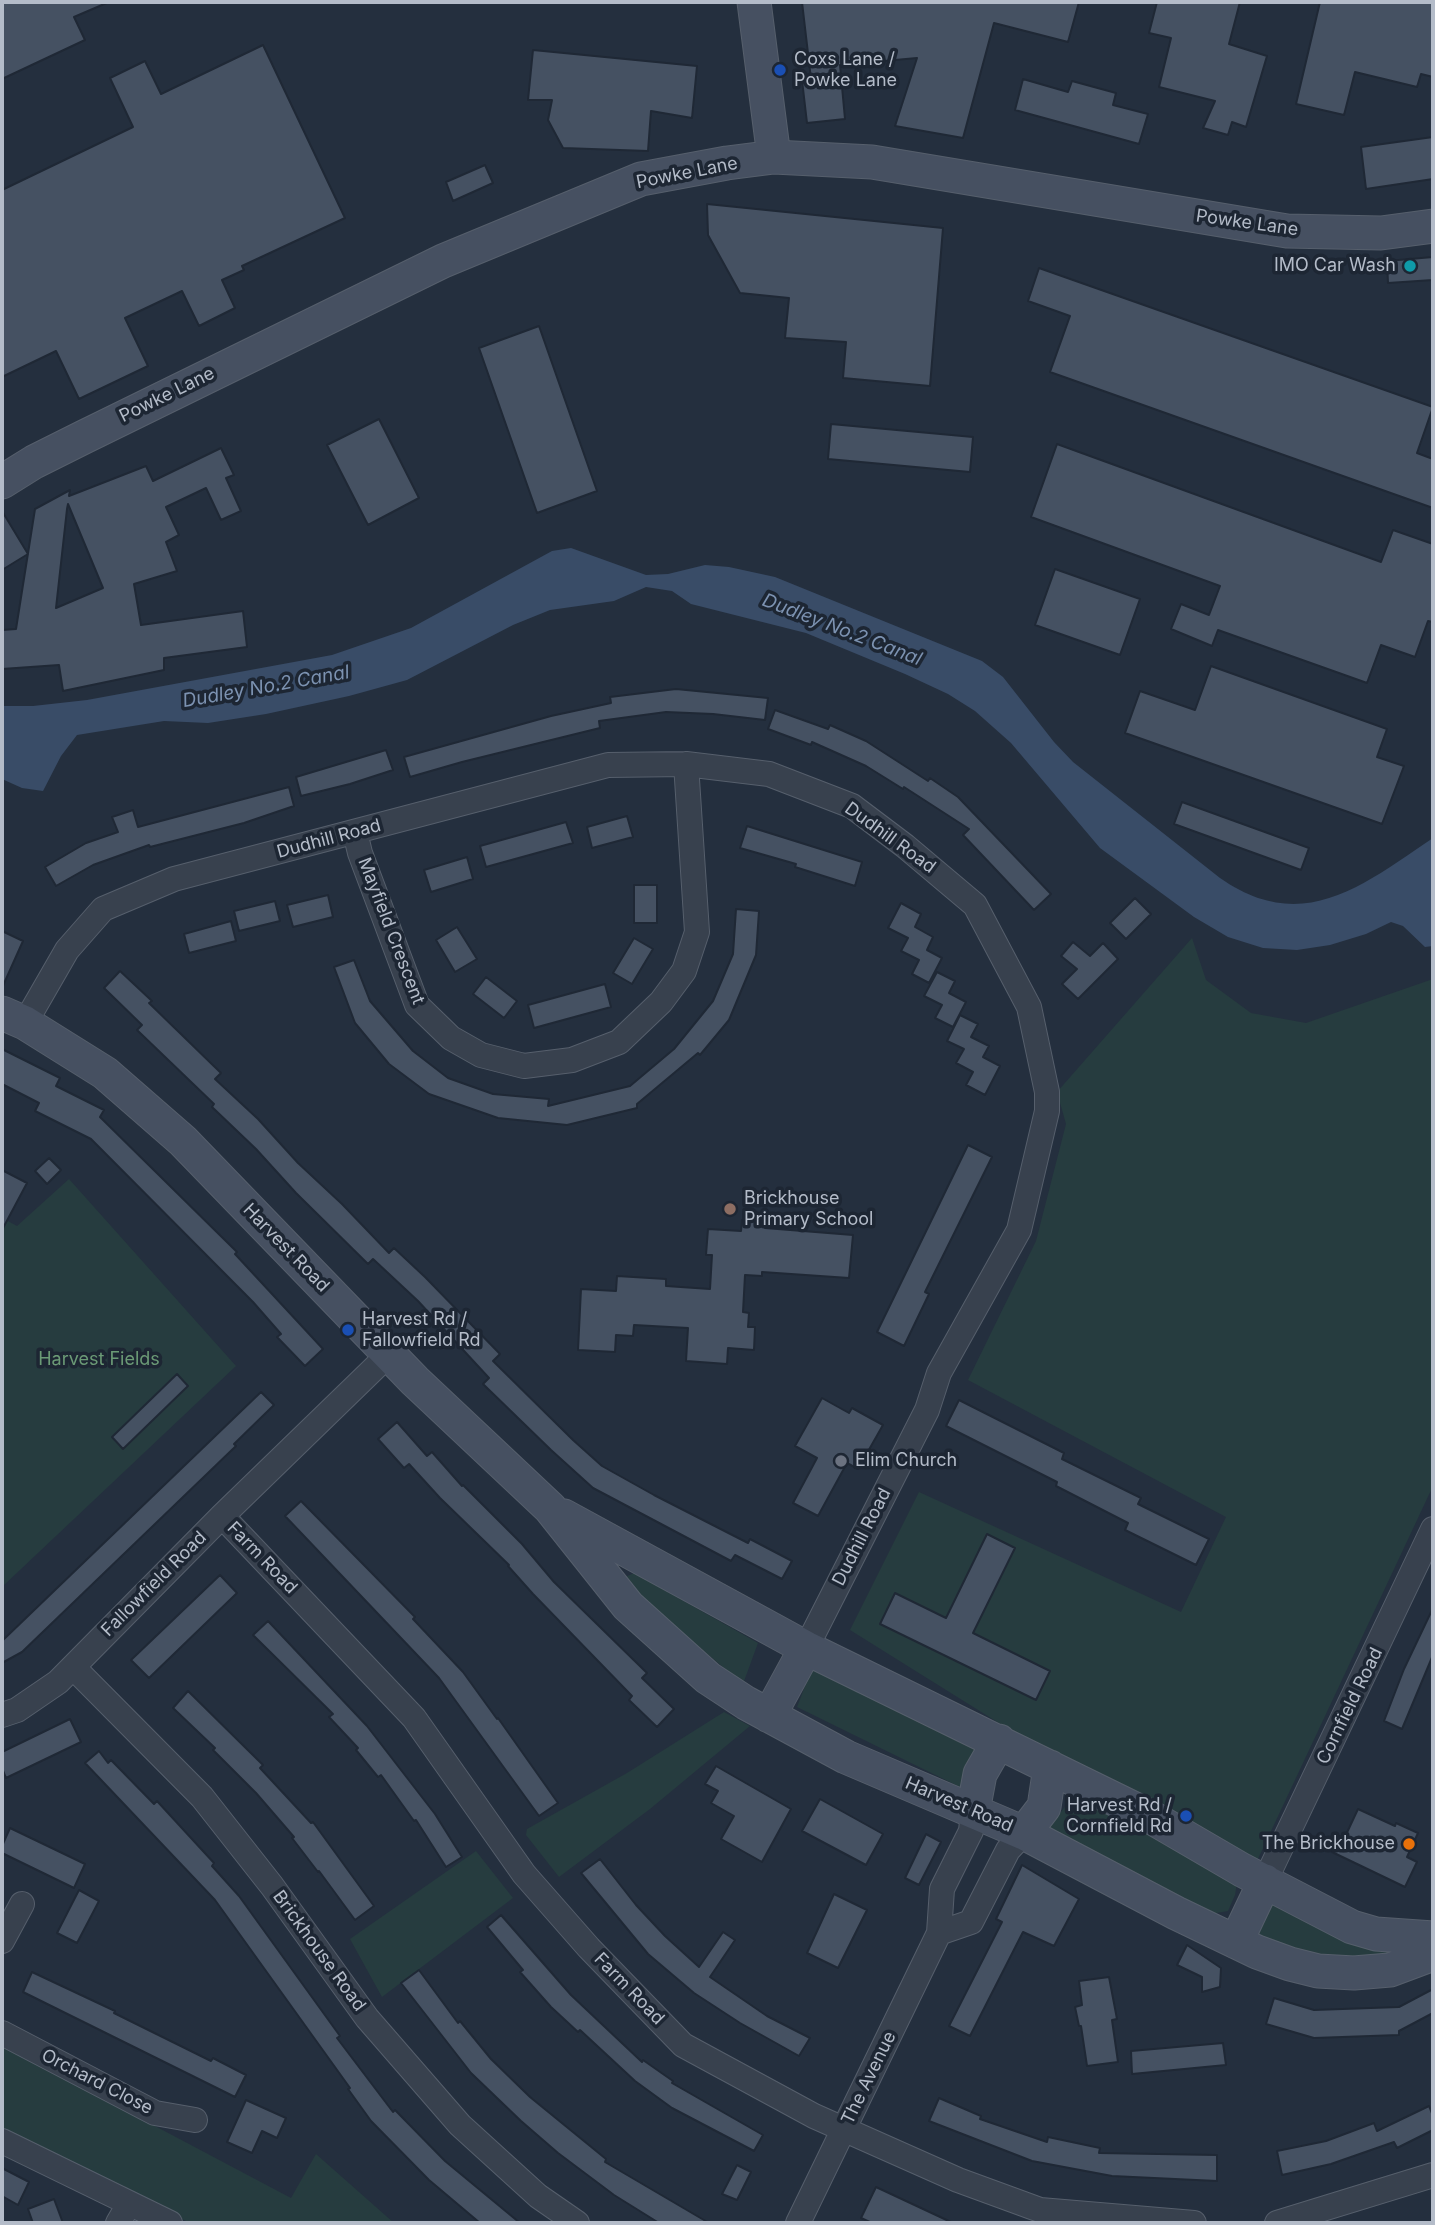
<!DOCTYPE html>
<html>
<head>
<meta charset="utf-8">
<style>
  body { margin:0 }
  #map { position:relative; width:1435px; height:2225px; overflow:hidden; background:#242f3e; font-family:Inter,sans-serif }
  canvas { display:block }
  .frame { position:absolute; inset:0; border:4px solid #b4bcc9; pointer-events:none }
</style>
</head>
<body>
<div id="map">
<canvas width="1435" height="2225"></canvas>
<div class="frame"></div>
</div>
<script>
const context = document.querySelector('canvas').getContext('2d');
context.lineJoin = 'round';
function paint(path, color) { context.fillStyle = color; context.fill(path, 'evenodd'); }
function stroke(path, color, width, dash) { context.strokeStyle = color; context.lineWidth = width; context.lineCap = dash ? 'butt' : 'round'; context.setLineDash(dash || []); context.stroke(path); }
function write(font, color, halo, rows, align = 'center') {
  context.font = font + ' Inter,sans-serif'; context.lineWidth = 7; context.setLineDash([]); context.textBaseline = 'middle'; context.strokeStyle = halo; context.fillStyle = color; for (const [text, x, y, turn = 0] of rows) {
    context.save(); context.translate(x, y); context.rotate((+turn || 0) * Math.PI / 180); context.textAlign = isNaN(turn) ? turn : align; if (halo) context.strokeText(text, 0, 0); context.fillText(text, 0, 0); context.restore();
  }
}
const green = new Path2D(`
  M1192 938 1206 980 1251 1013 1306 1023 1433 979V1486L1256 1863 1095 1783 850 1630 919 1492 1181 1612 1226 1517 968 1380 1036 1241 1066 1124 1057 1092Z
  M69 1179 236 1366 2 1587V1218L17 1226Z
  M634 1573 758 1643 743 1684 660 1614 623 1578Z
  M812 1668 978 1744 966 1790 797 1707Z
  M724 1712 750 1726 650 1809 559 1877 526 1835 527 1829 627 1773Z
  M1075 1794 1238 1877 1235 1895 1228 1911 1210 1914 1047 1830Z
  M476 1851 513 1898 382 1997 350 1939Z
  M1269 1891 1433 1946 1352 1969 1245 1939Z
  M2 2045 291 2198 316 2154 394 2223H190L2 2128Z`);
const water = new Path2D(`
  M571 548 646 575 668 574 705 565 729 567 775 577 982 661 1003 677 1054 742 1073 762 1220 878C1303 936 1363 885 1433 838V946L1425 947 1403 926 1391 922 1366 934 1330 945 1297 950 1263 948 1228 937 1194 917 1100 848 1011 743 975 711 948 694 905 674 806 633 691 604 672 591 646 587 614 601 550 610 513 625 407 680 349 696 266 714 208 723 164 721 77 735 61 756 43 791 22 788 2 779V706H33L87 700 332 655 411 628 552 551Z`);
const building = new Path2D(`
  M2 2H109L74 17 85 40 2 79Z
  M802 2H1079L1068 42 994 23 963 138 895 126 917 58 840 65 845 119 807 123 802 80 811 79Z
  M1157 2H1240L1229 44 1267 56 1246 127 1232 122 1228 135 1203 128 1215 101 1159 87 1171 38 1149 33Z
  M1320 2H1433V77L1421 74 1417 87 1355 72 1344 115 1296 104Z
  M263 45 345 218 242 266 244 270 222 280 235 308 199 326 182 291 125 318 148 366 79 399 56 351 2 377V190L133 127 110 78 145 61 161 94Z
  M533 50 697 66 692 118 651 111 648 151 563 148 548 120 552 100H528Z
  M1023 79 1068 92 1072 81 1116 93 1113 105 1148 114 1139 144 1015 110Z
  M1433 137V179L1366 189 1361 147Z
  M485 165 493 183 453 201 446 182Z
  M707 204 943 228 930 386 843 378 846 342 785 338 789 298 740 293 708 235Z
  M1433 257V280L1388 283 1387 261Z
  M1039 268 1433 407 1417 453 1433 459V508L1050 372 1070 316 1028 301Z
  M539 326 597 491 537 513 479 348Z
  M379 419 419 498 368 525 327 445Z
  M831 424 973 437 970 472 828 459Z
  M1057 444 1381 562 1393 530 1433 544V622L1428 621 1415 657 1381 645 1367 683 1218 630 1212 646 1171 629 1181 604 1209 615 1220 586 1031 517Z
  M221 448 234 475 226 478 241 511 221 520 206 488 166 507 179 535 166 542 177 571 134 584 141 625 243 611 247 647 164 658V670L63 691 59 665 2 669V630L16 629 35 509 70 490 69 496 146 466 153 481ZM68 504 103 588 56 608 67 509Z
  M2 511 28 554 2 570Z
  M1055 569 1140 599 1120 655 1035 625Z
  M1211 666 1387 729 1377 757 1404 766 1382 824 1125 733 1140 691 1195 710Z
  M676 689 768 698 765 720 713 714 666 712 599 721 600 728 462 762 410 777 404 757 551 716 611 703 610 697Z
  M775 710 828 729 830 725 866 741 928 781 930 778 958 797 1051 894 1034 910 963 835 969 829 904 787 903 789 866 766 812 742 811 745 768 729Z
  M386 750 393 770 350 784 301 796 296 777Z
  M289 787 294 806 244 823 150 847 149 845 93 865 56 886 45 867 86 843 118 832 112 817 133 810 138 827Z
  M1182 802 1309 848 1301 870 1174 824Z
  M627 816 633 837 592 848 587 827Z
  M566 822 573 843 486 867 480 846Z
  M747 826 862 862 855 886 795 867 796 864 740 848Z
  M467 857 473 879 431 892 424 870Z
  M634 885H657V923H634Z
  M328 895 333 917 293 927 287 905Z
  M1135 898 1151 914 1126 939 1110 923Z
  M275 901 280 921 239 931 234 911Z
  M901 903 921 914 915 927 933 937 927 950 942 958 929 983 912 974 919 960 901 951 908 938 888 928Z
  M736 909 759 911 756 955 729 1020 700 1055 698 1053 637 1104V1108L567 1125 498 1118 429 1094 389 1064 355 1023 334 967 354 960 370 1001 413 1051 448 1078 493 1094 549 1099 548 1106 630 1086 674 1049 713 1001 733 954Z
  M231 921 236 941 189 953 184 934Z
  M457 927 477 959 455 972 436 940Z
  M2 931 23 941 2 988Z
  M634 938 653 949 632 984 613 973Z
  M1073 942 1090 956 1103 943 1118 959 1078 999 1062 984 1077 969 1061 956Z
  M120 971 152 1001 149 1003 221 1073 215 1079 258 1119 298 1163 342 1204 389 1253 394 1248 425 1277 500 1354 493 1361 573 1440 602 1466 654 1495 748 1543 750 1539 792 1561 782 1579 735 1555 731 1561 593 1488 551 1450 483 1384 489 1378 418 1301 373 1259 368 1264 296 1193 256 1149 212 1107 214 1104 137 1030 142 1025 104 988Z
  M937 972 955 981 949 993 966 1002 953 1027 935 1018 942 1005 924 996Z
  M486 977 517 1001 504 1018 473 994Z
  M605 984 611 1007 534 1028 528 1005Z
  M960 1015 978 1024 971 1037 989 1046 983 1057 1000 1066 985 1095 966 1085 973 1072 956 1063 964 1049 947 1041Z
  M2 1049 60 1078 56 1086 104 1110 100 1117 237 1252 235 1254 323 1349 305 1366 277 1337 281 1334 253 1302 91 1139 35 1111 39 1103 2 1084Z
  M968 1145 992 1157 925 1292 929 1294 904 1346 877 1332Z
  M49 1158 61 1170 47 1184 35 1171Z
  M2 1170 27 1183 2 1230Z
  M742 1220 765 1221V1228L853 1235 849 1278 762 1272V1276L745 1275 743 1312 749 1313 748 1327H755L754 1350 728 1348 727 1364 686 1361 688 1328 634 1325 633 1336 616 1335 615 1352 578 1350 581 1289 616 1291 617 1276 666 1279V1286L710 1289 712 1255H706L708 1229 741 1231Z
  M177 1374 188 1386 123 1449 112 1437Z
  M261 1392 274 1405 234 1444 236 1446 22 1652 2 1663V1641Z
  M822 1398 849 1413 852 1408 883 1425 858 1469 847 1463 818 1516 793 1503 817 1458 795 1446Z
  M959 1400 1064 1453 1062 1459 1141 1498 1138 1504 1209 1539 1196 1565 1125 1530 1128 1523 1056 1486 1057 1482 946 1426Z
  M397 1422 427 1456 432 1452 462 1486 463 1485 522 1544 554 1582 647 1673 642 1678 674 1709 657 1727 629 1700 632 1696 533 1594 508 1566 509 1565 440 1498 409 1464 404 1468 378 1439Z
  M301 1501 415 1617 413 1619 463 1672 497 1719 498 1718 558 1803 539 1816 439 1678 285 1516Z
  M987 1534 1015 1548 973 1633 1050 1671 1036 1700 880 1624 895 1593 946 1618Z
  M220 1575 237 1593 149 1678 131 1660Z
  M1433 1608V1655L1402 1729 1384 1721 1404 1669Z
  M268 1621 367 1726 435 1814 462 1857 446 1867 416 1820 414 1821 381 1775 378 1777 356 1750 358 1748 329 1717 333 1714 253 1635Z
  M188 1691 263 1765 260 1768 311 1823 313 1822 374 1906 355 1920 319 1871 318 1872 292 1838 294 1837 256 1793 213 1750 215 1748 173 1708Z
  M70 1719 81 1742 6 1778 2 1768V1752Z
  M99 1751 108 1763 111 1760 154 1804 157 1801 214 1863 212 1866 239 1896 340 2036 337 2038 393 2112 395 2110 445 2161 520 2223H480L429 2180 371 2121 348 2089 350 2088 215 1900 85 1763Z
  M716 1766 791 1809 762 1862 721 1839 734 1816 711 1803 718 1791 705 1784Z
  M820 1799 883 1834 866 1865 802 1831Z
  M1358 1809 1395 1826 1396 1823 1418 1833 1407 1857 1417 1862 1405 1887 1332 1852 1339 1836 1344 1839Z
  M10 1828 85 1864 74 1888 2 1853V1846Z
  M926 1834 941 1842 919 1885 905 1878Z
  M600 1859 636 1905 665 1936 699 1967 723 1932 735 1940 710 1977 767 2016 810 2038 799 2056 740 2023 694 1993 648 1954 581 1873Z
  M1022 1865 1079 1899 1054 1946 1023 1932 970 2036 949 2026 1002 1922 996 1919Z
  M79 1890 99 1901 77 1943 57 1933Z
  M834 1894 867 1910 838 1968 807 1953Z
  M501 1915 571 1995 642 2062 643 2060 673 2081 672 2083 763 2135 754 2151 672 2108 635 2081 580 2030 578 2032 551 2007 520 1972 523 1970 487 1927Z
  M1187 1945 1221 1968 1220 1987 1202 1992V1977L1177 1965Z
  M419 1970 458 2023 460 2021 491 2059 530 2097 606 2159 605 2162 709 2223H659L614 2195 558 2153 521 2121 471 2073 401 1983Z
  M32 1972 115 2011 114 2013 211 2061 213 2058 246 2075 235 2097 23 1992Z
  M1109 1977 1117 2019 1112 2020 1118 2062 1087 2066 1081 2026H1079L1075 2007 1082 2005 1079 1981Z
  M1433 1989V2013L1399 2031V2035L1314 2038 1266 2024 1274 1998 1314 2010 1399 2007Z
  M1223 2043 1226 2065 1132 2074 1131 2051Z
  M939 2098 981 2116 980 2119 1047 2142 1048 2137 1100 2148 1099 2153 1217 2155V2181L1112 2176 1032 2161 929 2121Z
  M246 2100 286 2118 277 2138 262 2131 252 2153 227 2142Z
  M1429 2106 1433 2116V2130L1397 2148 1394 2142 1331 2164 1282 2175 1277 2151 1326 2141 1374 2123 1377 2131Z
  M737 2165 751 2172 737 2200 722 2194Z
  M2 2168 29 2182 18 2205 2 2196Z
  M876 2187 953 2223H872L861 2218Z
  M54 2199 63 2223H33L28 2209Z`);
const street = new Path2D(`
  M355 832 360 853 417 1005 451 1038 481 1055 524 1066 572 1060 619 1042 661 1002 684 971 697 932 686 764
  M25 1023 67 950 103 909 174 879 608 765 686 764 769 774 852 806 905 846 975 905 1029 1007 1047 1092V1111L1019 1230 939 1373 927 1410 806 1648
  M222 1516 414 1718 524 1874 589 1948 683 2045 814 2116 958 2180 1040 2210 1194 2223
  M73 1667 202 1797 272 1886 367 2018 460 2125 538 2196 577 2223
  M2 1715 17 1710 58 1682 222 1516 389 1354
  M1265 1881 1433 1529
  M939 1933 971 1922 1008 1850 1024 1833
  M2 1941 22 1904
  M2 2033 155 2113 195 2120
  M2 2141 170 2223
  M118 2223 129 2204
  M798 2223 939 1933 942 1889 971 1831 973 1811
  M1277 2223 1433 2175`);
const secondary = new Path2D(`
  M754 2 774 157
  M2 482 34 462 84 437 443 261 641 179 727 163 774 157 872 162 1287 231 1381 233 1433 226
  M2 1013 25 1023 105 1073 183 1141 415 1381 550 1508 628 1606 708 1678 746 1703 846 1757 1024 1833 1176 1913 1257 1952 1290 1964 1318 1971 1354 1973 1390 1970 1433 1954
  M564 1516 806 1648 1151 1817 1242 1870 1352 1927 1376 1934 1433 1938
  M769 1716 806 1648
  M973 1811 980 1774 999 1741
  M1024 1833 1044 1807 1050 1767
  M1236 1942 1265 1881`);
const markers = [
  [780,70,7,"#1a4fb4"],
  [1410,266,7,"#0f9aa8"],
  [730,1209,7,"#8d6e63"],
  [348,1330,7,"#1a4fb4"],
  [841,1461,7,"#6b7280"],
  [1186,1816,7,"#1a4fb4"],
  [1409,1844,7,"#e8710a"]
];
const poiNames = [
  ["Coxs Lane /",794,60],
  ["Powke Lane",794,81],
  ["IMO Car Wash",1396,266,"right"],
  ["Brickhouse",744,1199],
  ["Primary School",744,1220],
  ["Harvest Rd /",362,1320],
  ["Fallowfield Rd",362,1341],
  ["Elim Church",855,1461],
  ["Harvest Rd /",1172,1806,"right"],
  ["Cornfield Rd",1172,1827,"right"],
  ["The Brickhouse",1395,1844,"right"]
];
const streetNames = [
  ["Powke Lane",687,173,-11],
  ["Powke Lane",1247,223,8],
  ["Powke Lane",167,395,-26],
  ["Dudhill Road",890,838,36],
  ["Dudhill Road",329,839,-15],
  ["Mayfield Crescent",391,931,69],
  ["Harvest Road",286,1248,46],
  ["Dudhill Road",862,1537,-63],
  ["Farm Road",262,1558,46],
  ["Fallowfield Road",154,1584,-45],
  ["Cornfield Road",1350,1706,-64],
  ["Harvest Road",959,1805,23],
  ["Brickhouse Road",319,1951,54],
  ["Farm Road",629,1989,46],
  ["The Avenue",869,2078,-64],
  ["Orchard Close",97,2082,27]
];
const parkNames = [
  ["Harvest Fields",99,1360]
];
const waterNames = [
  ["Dudley No.2 Canal",842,630,21],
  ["Dudley No.2 Canal",266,687,-10]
];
paint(green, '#263c3f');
paint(water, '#394c67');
paint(building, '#455162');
stroke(building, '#1f2835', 2);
stroke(street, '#565f6c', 26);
stroke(secondary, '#565f6c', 35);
stroke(street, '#38414e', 24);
stroke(secondary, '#465061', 33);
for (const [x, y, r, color] of markers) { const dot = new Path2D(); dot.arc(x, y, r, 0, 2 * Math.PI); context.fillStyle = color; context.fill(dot); stroke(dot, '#1d2633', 2.5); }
write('18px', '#b4bcc9', '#1d2633', poiNames, 'left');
write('18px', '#b4bcc9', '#1d2633', streetNames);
write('18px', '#6b9a76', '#1d2633', parkNames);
write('italic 19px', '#7c92b1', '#1d2633', waterNames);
</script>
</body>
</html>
